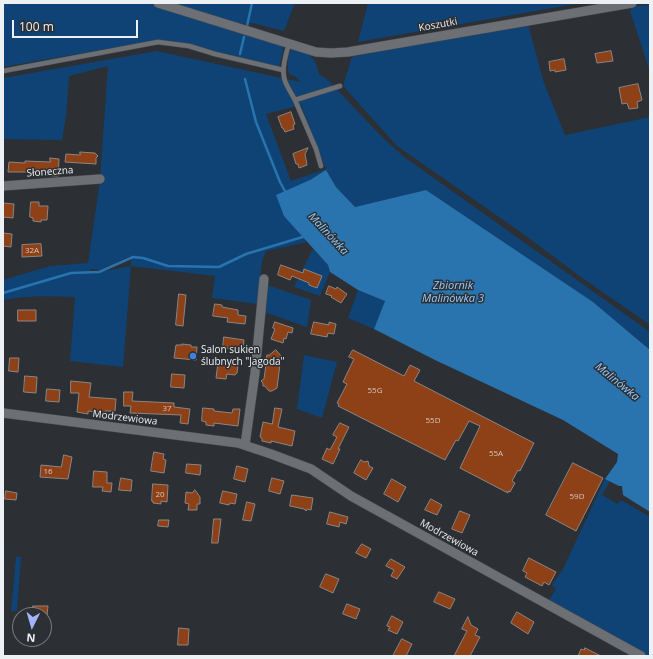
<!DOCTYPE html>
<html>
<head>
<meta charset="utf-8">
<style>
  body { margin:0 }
  #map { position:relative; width:653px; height:659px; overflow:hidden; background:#2c2f33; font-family:"Open Sans",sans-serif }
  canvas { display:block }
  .frame { position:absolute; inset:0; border:4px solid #eef1f3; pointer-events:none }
  .north { position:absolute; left:12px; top:607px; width:40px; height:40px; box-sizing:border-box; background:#2c2f33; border:1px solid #7a7d80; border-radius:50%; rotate:185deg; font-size:11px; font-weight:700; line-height:16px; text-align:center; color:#eef1f3 }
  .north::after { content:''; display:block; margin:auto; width:14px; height:18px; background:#a2b2fd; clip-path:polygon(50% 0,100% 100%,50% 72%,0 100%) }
  .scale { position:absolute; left:12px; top:20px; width:126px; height:18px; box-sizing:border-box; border:2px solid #eef1f3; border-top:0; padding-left:5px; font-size:12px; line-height:14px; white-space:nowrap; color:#eef1f3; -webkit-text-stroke:3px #2c2f33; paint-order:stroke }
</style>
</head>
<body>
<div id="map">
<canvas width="653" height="659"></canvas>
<div class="frame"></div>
<div class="north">N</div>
<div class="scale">100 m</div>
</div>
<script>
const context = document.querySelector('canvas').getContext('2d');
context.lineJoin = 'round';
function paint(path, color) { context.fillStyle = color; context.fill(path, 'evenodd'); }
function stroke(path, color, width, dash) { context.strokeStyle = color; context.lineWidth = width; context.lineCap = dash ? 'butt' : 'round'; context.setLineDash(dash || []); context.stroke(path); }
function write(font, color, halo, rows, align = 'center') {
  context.font = font + ' "Open Sans",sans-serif'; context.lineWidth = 3; context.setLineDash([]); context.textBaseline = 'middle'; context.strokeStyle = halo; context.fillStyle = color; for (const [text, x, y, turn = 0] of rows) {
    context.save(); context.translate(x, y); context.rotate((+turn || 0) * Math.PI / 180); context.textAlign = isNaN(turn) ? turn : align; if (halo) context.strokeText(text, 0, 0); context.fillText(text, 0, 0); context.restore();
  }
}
const green = new Path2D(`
  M3 3H148L282 44 283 51 279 67 174 41 157 40 3 67Z
  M165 3H295L284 31 252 23 241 24Z
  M368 3H581L358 42Z
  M650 5V72L630 11 634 6Z
  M528 24 544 83 565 135 650 117V325L578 275 522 233 397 146 343 86 352 57 405 45Z
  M293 48 309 54 316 63 319 74 329 81 382 137 403 156 650 332V350L593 302 426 190 355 207 336 187 326 170 310 180 299 232 307 242 266 251 262 261 257 304 212 298 215 276 131 266 123 367 70 361 75 297C51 296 27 295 3 300V280L50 266 88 263 100 180 108 66 69 76 66 116 62 140 3 139V78L157 51 300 82 296 77 289 74C287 66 287 54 293 48ZM301 105 326 169 291 181 266 114ZM131 256V266L90 274V269L99 270Z
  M313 249 328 265 330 272 320 296 294 287Z
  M267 285 311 300 307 327 264 312Z
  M358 290 385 301 374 329 348 318Z
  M304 355 337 362 322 418 297 409Z
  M605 479 610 481 602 495 618 504 620 501H623L650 517V656H647L549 600 556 589 552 585 563 569Z
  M16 557H21L17 611H11Z`);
const water = new Path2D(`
  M326 170 336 187 355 207 426 190 593 302 650 350V512L623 495 622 486H619L605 479 617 462 618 454 563 420 435 360 374 329 385 301 358 290 330 272 328 265 284 216 276 195 310 180Z`);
const stream = new Path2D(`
  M247 26 252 3
  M240 54 244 37
  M245 79 256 122 280 182 286 193
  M3 293 71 273 99 272 133 257 143 258 168 266 219 267 246 254 306 236`);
const building = new Path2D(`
  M611 51 613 61 597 63 595 54Z
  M564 59 566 70 555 72V70L550 71 549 62Z
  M638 84 642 100 637 102 638 108 629 109 627 103 622 104 619 88Z
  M291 112 295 124 293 125 294 129 285 132 283 128H282L278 117Z
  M308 148 305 154 307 165 299 168 298 164H296L293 154Z
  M80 152 95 153 98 156 96 158V164L65 162 66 154 80 155Z
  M50 158 59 159 58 176 34 175V172H8L9 162 25 163V161L50 162Z
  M31 202H39V206H48L47 220H41V222L33 221V218L30 217Z
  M3 203 14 204 13 218 3 217Z
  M3 233 12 234 11 247 3 246Z
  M41 244 42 256 22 257V245Z
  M281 265 303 273 304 269 322 276 317 288 309 285V283L292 276 290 280 278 275Z
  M329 286 336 289 337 287 347 294 341 303 331 297 332 296 326 294Z
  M179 294 186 295 183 326 176 325Z
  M215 304 222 305V307L238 310V315L246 316 245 324 227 322 228 318 213 316Z
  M18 310H36V321H18Z
  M275 322 293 328 292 333 288 332 286 339 284 338 283 343 271 339 275 329 273 328Z
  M314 322 329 325V322L336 324 334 334 328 333 327 337 311 334Z
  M224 337 244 340 243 349 223 348Z
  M182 344 191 345V347H197L196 360 174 358 176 345H182Z
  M276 350 281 356 277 388 272 391H269L265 386H263V383L261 381 264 379 266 364 264 359 266 358 267 355H269Z
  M353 350 404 376 410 365 420 370 414 381 534 443 520 471 518 470 512 481 515 483 510 492 508 491V493L460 468 480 426 469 421 458 441 456 440 445 460 338 406 339 404 337 403 347 384 343 382 353 361 354 359 349 357Z
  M10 358H19L18 372 9 371Z
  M230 362 232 364 238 365 237 373 235 375 227 374 226 379 216 378 218 363 227 364Z
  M172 374 185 375 184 388 171 387Z
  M25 376 37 377 36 393 24 392Z
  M71 381 91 383 89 397 116 399 115 411H105V413L88 411V414L77 412 79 393H71Z
  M47 389 60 390 59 402 46 401Z
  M124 392H133L132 401 174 403V407L190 409 188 424 180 423 181 415 130 413 131 406H124Z
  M203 408 214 409V411L232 413 233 409H240L238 426 214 423V426L206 425V422L202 421Z
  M275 408 282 409 278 427 295 431 292 446 271 441V443L262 441V438L260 437 263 422 272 424Z
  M340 423 349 427 338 449H340L333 464 322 459 327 448 330 450 337 437 333 435Z
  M154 452 164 454 163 459 166 460 164 473 151 471Z
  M64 455 72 457 68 479 40 477 41 465 61 467Z
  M361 460 364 462 368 461 369 466 373 468 366 480 354 473Z
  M573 463 603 478 576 531 546 515Z
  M187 464 201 465 200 475 186 473Z
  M237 466 248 469 245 482 234 479Z
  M94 471 107 472V483H112L111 492 102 491 103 487H93Z
  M121 478 132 480 131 491 119 490Z
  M272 478 284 481 280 494 269 491Z
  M392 479 406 487 398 502 384 494Z
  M153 484 168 485 167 502 161 501V504L153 503V501H152Z
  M195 490 200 497V504H197V510H188L189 504 185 503 186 492 192 493Z
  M6 491 17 493 16 500 5 499Z
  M223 491 237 494 235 504 230 503 229 505 220 503Z
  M292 495 313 498 311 510 307 509 306 511 304 509 290 506Z
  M431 499 442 505 437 515 425 510Z
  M247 502 255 504 251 521 243 520Z
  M460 511 470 515 462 533 452 529Z
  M330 512 348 517 346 524 340 522 339 527 327 524Z
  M214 519H221L218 543H212Z
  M159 520H169L168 527 158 526Z
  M362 544 371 549 366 558 356 553Z
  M529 558 556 572 549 585 544 582 542 586 525 577 527 573 523 571Z
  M391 559 405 567 397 579 391 576 394 570 386 566Z
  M326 574 339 579 333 593 320 587Z
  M439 592 455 599 450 609 434 602Z
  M347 604 360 609 356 619 343 614Z
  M33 606H48L47 615H33Z
  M517 612 534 622 528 634 511 623Z
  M392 616 403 622 397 634 388 630 390 627 387 626Z
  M468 617 471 625 478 629 475 635 480 637 470 656H454L467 631 462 629Z
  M179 628 189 629 188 645H178Z
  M402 639 412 644 406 656H393Z
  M585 648 601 656H578L581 649 584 650Z`);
const service = new Path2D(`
  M289 43C286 55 281 69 285 81 287 87 292 94 295 100
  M3 71 158 42 189 46 215 54 283 70
  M321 166 316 149 295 100 340 86`);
const minor = new Path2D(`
  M158 3 316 52 331 53 348 52 632 3
  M3 186 100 179
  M3 413 238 443 271 454 311 469 351 496 641 656
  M245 445 255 373 264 279`);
const markers = [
  [193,356,4,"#3f7fe0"]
];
const numberNames = [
  ["32A",32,251],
  ["55G",375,391],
  ["37",167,409],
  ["55D",433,421],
  ["55A",496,454],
  ["16",48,472],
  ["20",160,495],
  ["59D",577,497]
];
const streetNames = [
  ["Koszutki",438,25,-10],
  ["Słoneczna",50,172,-4],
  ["Modrzewiowa",125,418,7],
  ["Modrzewiowa",449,538,29]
];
const poiNames = [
  ["Salon sukien",201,350],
  ["ślubnych \"Jagoda\"",201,362]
];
const waterNames = [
  ["Malinówka",328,234,47],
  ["Zbiornik",453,286],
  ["Malinówka 3",453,299],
  ["Malinówka",617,382,39]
];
paint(green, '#0f4375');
paint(water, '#2974af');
stroke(stream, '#2974af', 2.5);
paint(building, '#8e4017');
stroke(building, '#8c8683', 1);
stroke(service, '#484b4f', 5.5);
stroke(minor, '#484b4f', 10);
stroke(service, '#6c7075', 4.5);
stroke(minor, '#6c7075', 9);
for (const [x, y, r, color] of markers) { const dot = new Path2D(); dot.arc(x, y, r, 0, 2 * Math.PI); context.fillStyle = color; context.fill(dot); stroke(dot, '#2c2f33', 1.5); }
write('8px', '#d6c5bc', null, numberNames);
write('10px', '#eef1f3', '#2c2f33', streetNames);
write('10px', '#eef1f3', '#2c2f33', poiNames, 'left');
write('italic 11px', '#95cbfb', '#2c2f33', waterNames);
</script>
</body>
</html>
